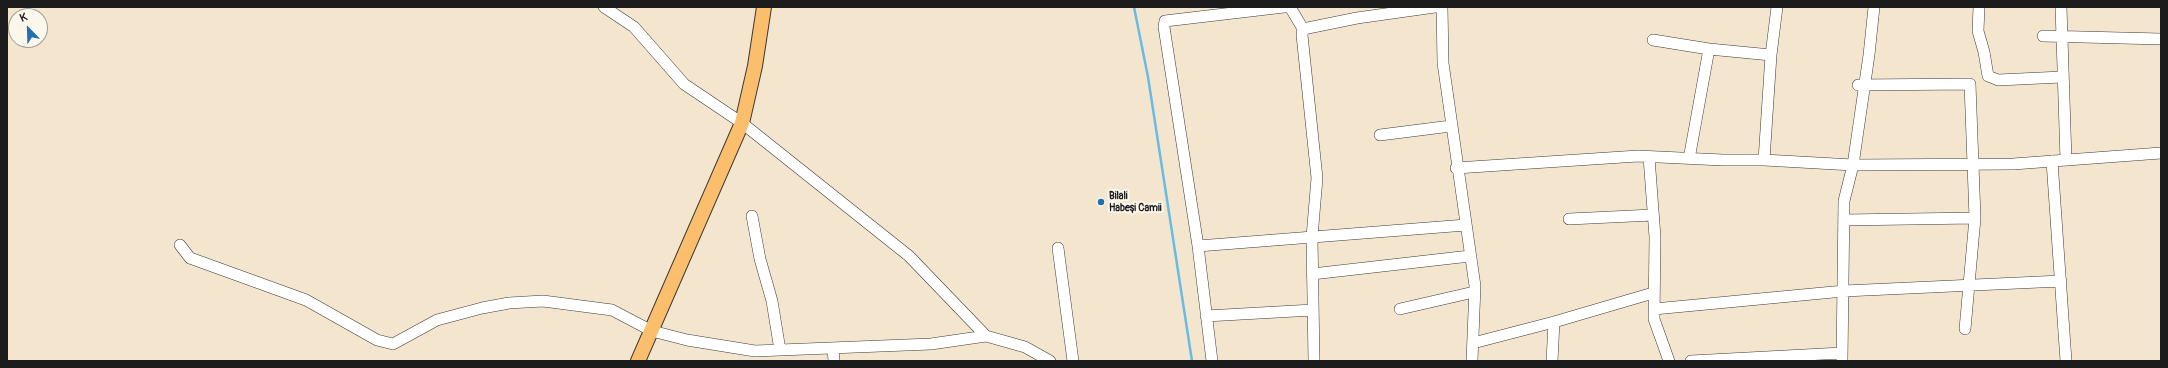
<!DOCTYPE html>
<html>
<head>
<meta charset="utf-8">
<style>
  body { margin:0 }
  #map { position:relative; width:2168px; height:368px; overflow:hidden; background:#f4e6ce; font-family:Pangolin,sans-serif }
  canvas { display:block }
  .frame { position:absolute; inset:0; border:8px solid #1c1c1c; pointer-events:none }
  .north { position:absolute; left:8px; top:8px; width:40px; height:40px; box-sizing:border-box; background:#fbf7ec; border:1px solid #a29f99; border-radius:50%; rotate:337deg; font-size:11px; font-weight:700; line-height:16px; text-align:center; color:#1c1c1c }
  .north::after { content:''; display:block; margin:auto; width:14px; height:18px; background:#1f6fb2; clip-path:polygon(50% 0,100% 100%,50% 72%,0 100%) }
</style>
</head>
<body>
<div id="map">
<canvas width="2168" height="368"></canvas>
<div class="frame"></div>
<div class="north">K</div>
</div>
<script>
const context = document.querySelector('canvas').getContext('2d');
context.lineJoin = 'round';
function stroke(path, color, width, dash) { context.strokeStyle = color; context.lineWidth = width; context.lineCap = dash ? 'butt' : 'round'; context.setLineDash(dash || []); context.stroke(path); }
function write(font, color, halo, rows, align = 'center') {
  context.font = font + ' Pangolin,sans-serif'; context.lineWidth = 4; context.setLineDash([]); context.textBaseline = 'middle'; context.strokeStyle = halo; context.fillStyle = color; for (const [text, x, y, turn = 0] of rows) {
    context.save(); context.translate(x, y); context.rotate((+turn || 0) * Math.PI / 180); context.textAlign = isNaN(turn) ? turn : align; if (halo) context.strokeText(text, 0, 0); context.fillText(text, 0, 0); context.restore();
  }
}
const stream = new Path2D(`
  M1134 7 1148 77 1192 361`);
const minor = new Path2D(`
  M604 7 634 27 684 84 742 123 909 256 986 336
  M1284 7 1165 21 1164 27 1198 246 1466 225
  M1290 7 1303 29 1302 35 1317 178 1312 237 1314 361
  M1442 7 1443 63 1475 286 1472 361
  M1979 7 1978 31 1984 52 1988 76 1998 80 2062 77
  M2061 7 2066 160
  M1303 29 1357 18 1435 7
  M2043 36 2161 39
  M1653 40 1709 49 1771 55
  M1858 85 1970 84 1975 218 1965 329
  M1380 135 1451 126
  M1649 157 1655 237 1654 319 1669 361
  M1689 159 1709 49
  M1764 160 1771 55 1777 7
  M2052 161 2066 361
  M1456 168 1638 156 1723 160H1764L1853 165 2013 164 2161 153
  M752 216 760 259 772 301 780 350
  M1569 219 1653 215
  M1844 220 1975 218
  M180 245 190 258 306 300 377 340 393 344 437 320 482 308 509 303 543 301 612 310 652 331 687 340 755 351 931 344 986 336 1025 347 1050 361
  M1198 246 1212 361
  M1058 248 1073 361
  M1312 274 1470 256
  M1400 309 1474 292
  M1654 309 1844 291 2061 281
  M1206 316 1313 310
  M1473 343 1554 322 1653 293
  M833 348 834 361
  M1552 361 1554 322
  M1691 361 1842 353
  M1842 361 1844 201 1853 165 1869 55 1874 7`);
const major = new Path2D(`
  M638 361 742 123 755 66 764 7`);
const markers = [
  [1101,202,4,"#1f6fb2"]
];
const poiNames = [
  ["Bilali",1109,196],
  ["Habeşi Camii",1109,208]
];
stroke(stream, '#68bbe4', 2.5);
stroke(minor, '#3c3a37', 12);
stroke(major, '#3c3a37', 16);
stroke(minor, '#fff', 11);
stroke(major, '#fabe6d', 14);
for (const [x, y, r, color] of markers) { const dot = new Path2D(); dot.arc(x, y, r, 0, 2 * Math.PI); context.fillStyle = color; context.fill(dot); stroke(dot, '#fbf7ec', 1.5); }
write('bold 10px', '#1c1c1c', '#fbf7ec', poiNames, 'left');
</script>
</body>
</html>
